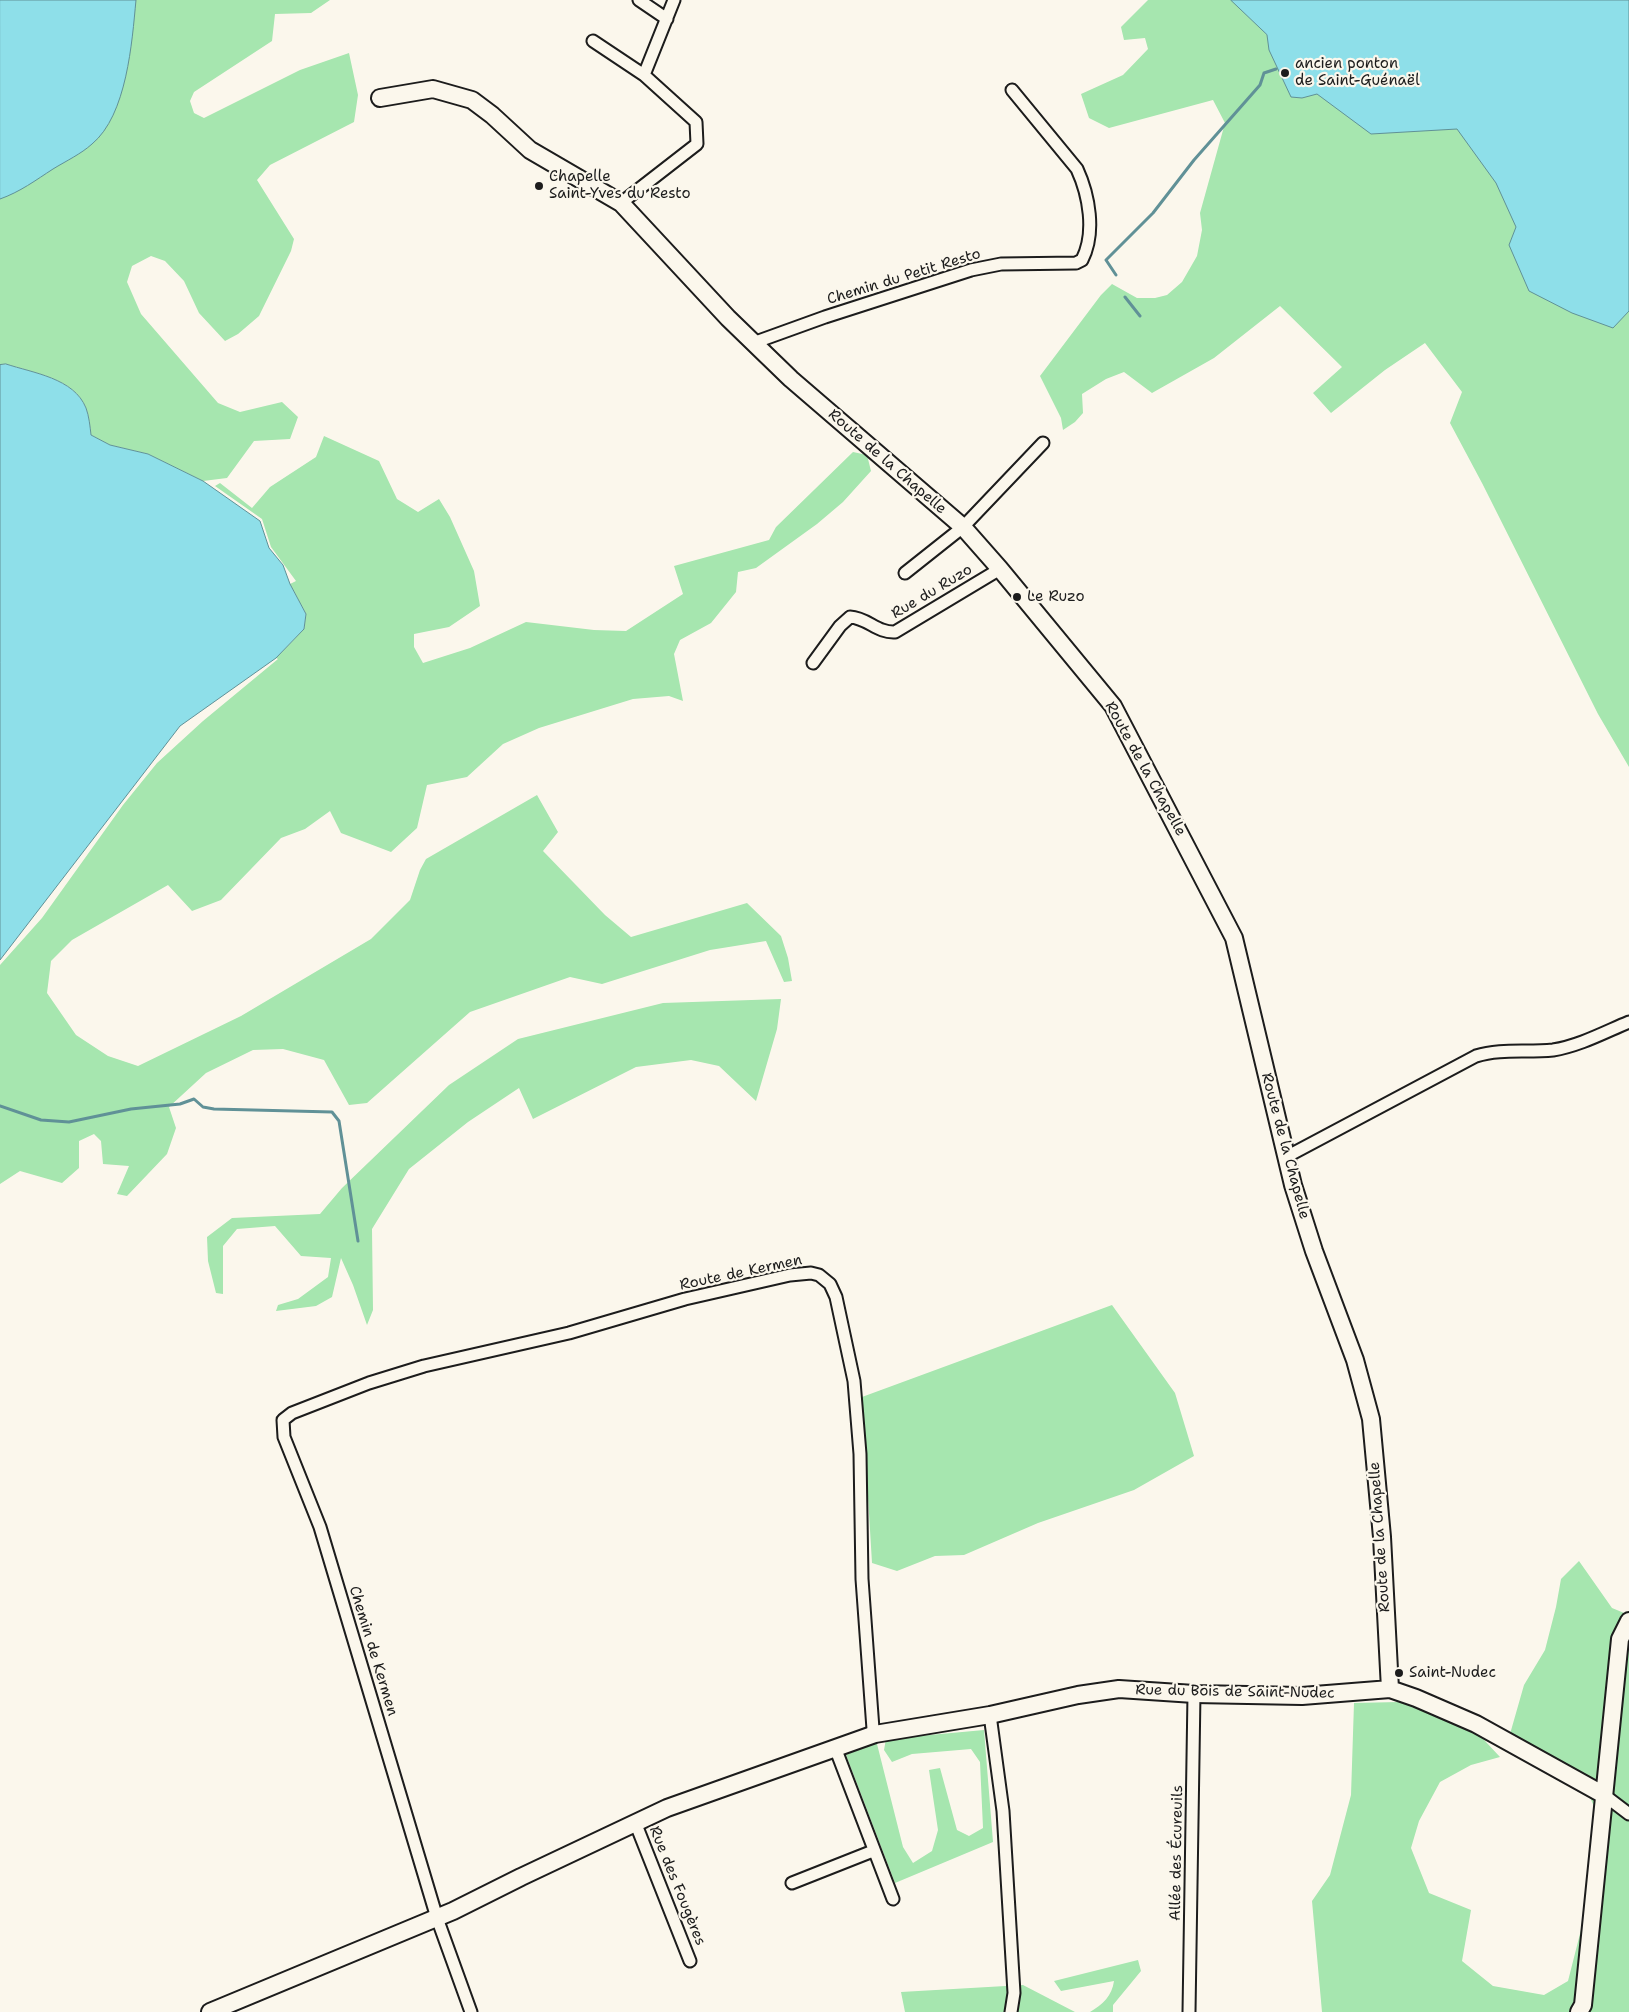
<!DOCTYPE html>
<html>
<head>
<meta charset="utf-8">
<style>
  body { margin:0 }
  canvas { display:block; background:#fbf7ec }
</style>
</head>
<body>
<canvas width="1629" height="2012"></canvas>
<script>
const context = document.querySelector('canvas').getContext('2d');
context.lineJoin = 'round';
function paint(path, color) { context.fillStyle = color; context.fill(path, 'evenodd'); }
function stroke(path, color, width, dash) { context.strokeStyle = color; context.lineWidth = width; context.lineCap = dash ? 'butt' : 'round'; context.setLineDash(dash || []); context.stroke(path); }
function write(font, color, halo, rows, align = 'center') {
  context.font = font + ' "Shantell Sans",sans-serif'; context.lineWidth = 4.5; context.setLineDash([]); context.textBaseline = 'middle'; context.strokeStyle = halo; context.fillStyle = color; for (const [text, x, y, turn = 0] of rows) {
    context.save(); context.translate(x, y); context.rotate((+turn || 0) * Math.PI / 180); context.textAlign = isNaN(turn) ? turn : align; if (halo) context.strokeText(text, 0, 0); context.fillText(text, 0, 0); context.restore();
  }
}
const green = new Path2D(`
  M32 0H330L311 13 275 14 272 41 194 92 190 101 194 113 204 118 300 70 349 53 358 95 354 122 270 165 257 180 294 239 291 251 259 316 238 334 225 341 199 313 184 281 165 261 151 256 132 266 127 282 141 314 218 403 240 412 282 402 298 417 290 439 254 441 227 478 203 481 148 454 110 445 91 435C90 426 89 416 86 408 74 378 33 373 6 364L0 365V39Z
  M1148 0H1629V767L1598 714 1482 483 1450 423 1462 392 1425 343 1385 370 1331 413 1313 393 1342 367 1280 306 1214 358 1152 393 1124 372 1106 379 1082 394 1083 413 1075 422 1063 430 1061 418 1040 376 1101 295 1112 284 1137 298H1155L1167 295 1182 282 1197 256 1202 230 1200 213 1225 123 1213 100 1109 128 1089 118 1081 94 1123 75 1148 49 1145 38 1124 40 1121 27Z
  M324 436 379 461 397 499 418 512 439 499 450 517 474 571 480 606 449 627 414 634V647L423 663 470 648 526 622 594 630 626 631 683 594 674 566 769 540 776 527 853 452 867 455 871 471 843 502 817 524 756 568 738 572 736 592 711 623 680 640 674 654 683 701 669 696 633 699 539 728 503 744 467 777 427 785 417 828 391 852 341 833 330 811 305 829 281 838 221 900 192 911 168 885 72 940 51 961 47 993 76 1035 108 1056 138 1066 241 1016 371 939 410 900 420 870 426 859 537 795 558 832 543 851 605 915 631 937 747 903 781 936 788 958 792 981 784 982 766 941 710 950 602 984 570 977 470 1012 367 1103 349 1105 324 1060 283 1049 253 1050 206 1073 169 1107 176 1128 167 1154 127 1196 117 1194 129 1166 103 1164 101 1141 94 1134 79 1141V1168L62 1183 20 1171 0 1184V965L42 918 123 805 157 763 203 721 278 659 276 658 304 629 306 614 290 584 296 581 271 547 262 519 215 486 220 483 252 508 270 487 316 457Z
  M781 999 777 1029 756 1101 719 1066 691 1060 636 1067 533 1119 519 1088 468 1122 409 1169 372 1229 373 1310 367 1325 353 1285 341 1258 332 1297 316 1306 276 1311 278 1305 298 1299 328 1277 331 1258 301 1256 275 1226 237 1229 223 1246V1294L216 1293 208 1261 207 1237 232 1218 320 1214 342 1188 449 1085 518 1039 663 1003Z
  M1112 1305 1175 1393 1194 1456 1134 1490 1038 1523 964 1555 935 1556 897 1571 872 1563 862 1397Z
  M1579 1561 1612 1608 1629 1615V2012H1322L1312 1901 1330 1875 1351 1795 1354 1703 1399 1702 1472 1727 1500 1757 1471 1765 1440 1782 1419 1821 1411 1848 1429 1893 1471 1910 1462 1961 1493 1986 1544 1995 1568 1981 1583 1922 1597 1813 1578 1771 1510 1734 1524 1685 1545 1650 1556 1607 1561 1579Z
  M984 1730 993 1842 895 1883 846 1755 876 1740 903 1847 913 1863 932 1851 938 1830 929 1770 940 1768 957 1830 969 1836 983 1828 980 1762 971 1749 912 1754 892 1762 884 1750 886 1739Z
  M1138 1960 1141 1971 1113 2005V2012H1090C1103 2004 1112 1996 1114 1981L1061 1991 1054 1981Z
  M1023 1985 1075 2012H905L901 1992Z`);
const water = new Path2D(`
  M0 0H136C132 42 127 115 92 144 81 154 66 161 53 169 36 180 20 192 0 199Z
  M1231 0H1629V311L1613 328 1572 313 1529 291 1509 245 1516 227 1496 183 1457 129 1371 134 1317 94 1302 98 1291 97 1269 50 1267 35Z
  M6 364C33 373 74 378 86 408 89 416 90 426 91 435L110 445 148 454 203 481 260 521 269 548 283 565 290 584 306 614 304 629 276 658 180 726 0 960V365Z`);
const stream = new Path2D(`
  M1116 275 1106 260 1153 213 1194 160 1260 85 1264 73 1276 69
  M1125 297 1140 316
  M0 1106 41 1120 69 1122 131 1109 180 1104 194 1099 203 1107 214 1109 332 1112 339 1121 358 1241`);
const street = new Path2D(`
  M639 0 667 19
  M593 41 644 75 696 122 697 144 621 203
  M644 75 674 0
  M753 343 825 317 971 270 1001 264 1076 263 1082 260C1096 233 1089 195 1077 169L1012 90
  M905 573 963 527 1043 443
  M813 663 840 626 850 617C868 618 877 633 895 632L1000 569
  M1286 1157 1476 1056C1501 1048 1527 1053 1553 1050 1579 1046 1605 1032 1629 1022
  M990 1715 1003 1811 1014 1993 1011 2012
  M836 1750 893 1899
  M1604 1795 1629 1814
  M635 1822 690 1961
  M792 1883 873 1851
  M471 2012 437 1918 320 1527 284 1437 283 1420 292 1413 369 1383 424 1366 569 1333 685 1299 790 1275 811 1273 819 1275 830 1284 836 1297 854 1381 860 1454 862 1579 873 1729 875 1734
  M1189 2012 1194 1694`);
const secondary = new Path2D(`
  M380 98 433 89 472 100 492 115 530 150 621 203 728 318 791 379 963 527 1000 569 1113 706 1234 938 1293 1185 1314 1251 1355 1360 1371 1419 1382 1537 1390 1689
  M210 2012 453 1911 521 1877 667 1808 875 1734 990 1715 1078 1695 1119 1689 1194 1694 1302 1696 1390 1689 1416 1698 1476 1724 1604 1795
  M1579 2012 1583 2005 1620 1639 1629 1621`);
const markers = [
  [1285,73,5,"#1c1c1c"],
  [539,186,5,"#1c1c1c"],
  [1017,597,5,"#1c1c1c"],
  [1399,1673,5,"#1c1c1c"]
];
const poiNames = [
  ["ancien ponton",1295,64],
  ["de Saint-Guénaël",1295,81],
  ["Chapelle",549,177],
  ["Saint-Yves du Resto",549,194],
  ["Le Ruzo",1027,597],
  ["Saint-Nudec",1409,1673]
];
const streetNames = [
  ["Chemin du Petit Resto",904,277,-17],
  ["Route de la Chapelle",887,462,41],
  ["Rue du Ruzo",932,592,-31],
  ["Route de la Chapelle",1145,769,61],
  ["Route de la Chapelle",1285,1146,75],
  ["Route de Kermen",741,1273,-12],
  ["Route de la Chapelle",1380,1537,-94],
  ["Chemin de Kermen",373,1651,73],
  ["Rue du Bois de Saint-Nudec",1235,1692,1],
  ["Allée des Écureuils",1177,1853,-89],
  ["Rue des Fougères",677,1886,68]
];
paint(green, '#a6e6af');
paint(water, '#8edfe9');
stroke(water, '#609197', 1);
stroke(stream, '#609197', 3);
stroke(street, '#1c1c1c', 15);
stroke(secondary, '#1c1c1c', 20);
stroke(street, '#fbf7ec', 11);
stroke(secondary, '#fbf7ec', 16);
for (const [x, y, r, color] of markers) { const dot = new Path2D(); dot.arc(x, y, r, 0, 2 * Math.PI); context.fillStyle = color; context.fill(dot); stroke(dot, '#fbf7ec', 2); }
write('15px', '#1c1c1c', '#fbf7ec', poiNames, 'left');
write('15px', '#1c1c1c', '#fbf7ec', streetNames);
</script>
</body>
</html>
